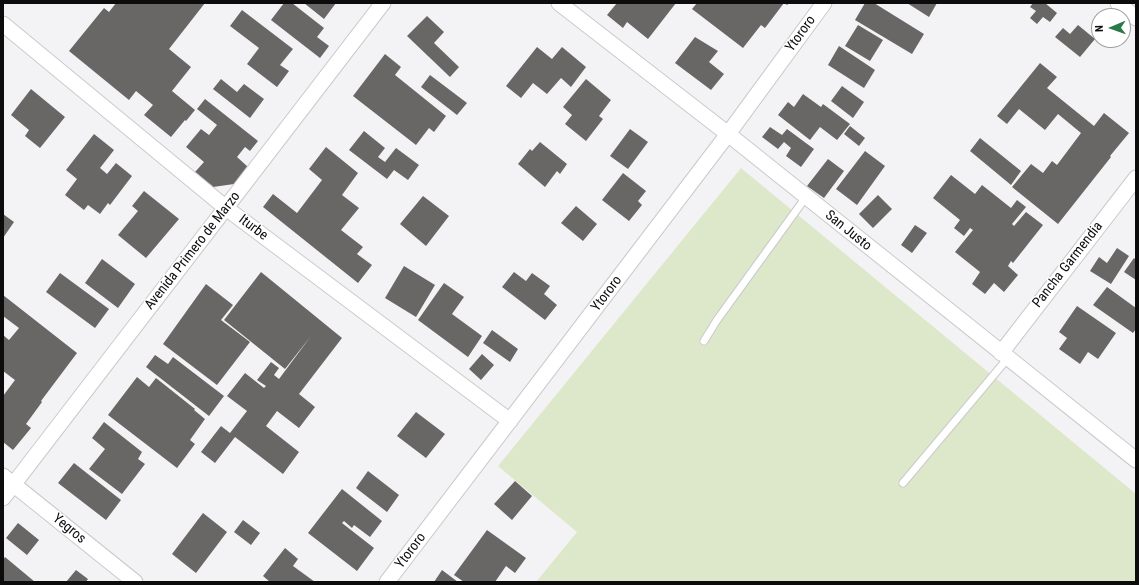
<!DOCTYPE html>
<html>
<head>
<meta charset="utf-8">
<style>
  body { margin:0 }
  #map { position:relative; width:1139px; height:585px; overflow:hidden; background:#f3f3f6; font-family:"Roboto Condensed",sans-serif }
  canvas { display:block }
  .frame { position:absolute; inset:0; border:4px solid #0c0c0d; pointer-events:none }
  .north { position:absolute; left:1091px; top:8px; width:40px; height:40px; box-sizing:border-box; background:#fff; border:1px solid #9e9e9e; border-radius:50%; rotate:268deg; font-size:11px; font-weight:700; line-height:16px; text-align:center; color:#0c0c0d }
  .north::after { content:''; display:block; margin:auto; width:14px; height:18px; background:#2b7848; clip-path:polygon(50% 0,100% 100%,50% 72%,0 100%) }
</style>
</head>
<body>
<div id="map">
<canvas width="1139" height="585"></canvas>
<div class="frame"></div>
<div class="north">N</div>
</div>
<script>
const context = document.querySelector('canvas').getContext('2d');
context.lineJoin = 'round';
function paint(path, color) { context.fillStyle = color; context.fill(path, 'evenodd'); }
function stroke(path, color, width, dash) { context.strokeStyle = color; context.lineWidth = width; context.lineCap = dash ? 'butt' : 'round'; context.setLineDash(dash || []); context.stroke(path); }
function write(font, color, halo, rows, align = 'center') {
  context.font = font + ' "Roboto Condensed",sans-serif'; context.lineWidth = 3; context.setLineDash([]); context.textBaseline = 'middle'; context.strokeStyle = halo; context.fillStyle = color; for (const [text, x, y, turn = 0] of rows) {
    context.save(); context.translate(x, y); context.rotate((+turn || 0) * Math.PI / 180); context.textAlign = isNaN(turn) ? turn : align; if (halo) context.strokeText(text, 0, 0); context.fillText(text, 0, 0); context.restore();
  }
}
const green = new Path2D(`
  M741 168 1136 494V582H536L577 532 498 466Z`);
const building = new Path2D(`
  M116 3H205L169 49 191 67 172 91 195 110 186 121 185 120 171 137 144 115 153 105 136 91 129 100 69 51 104 8 109 12Z
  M284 3H292L324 28 317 37 329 46 320 58 271 20Z
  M304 3H336L324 19Z
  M617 3H676L648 39 627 22 623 28 607 15Z
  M697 3H789L787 5 784 3 765 28 761 25 743 48 692 9Z
  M865 3H874L924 34 912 54 855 20Z
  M907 3H937L929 17Z
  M1033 3H1045L1057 13 1050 22 1043 17 1037 24 1030 18 1036 11 1030 7Z
  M242 10 293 49 280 65 289 71 277 87 247 64 259 48 230 26Z
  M427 16 444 32 434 43 459 67 450 77 407 36Z
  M858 25 883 40 870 61 845 46Z
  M1078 25 1095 39 1080 57 1055 37 1063 28 1070 34Z
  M695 37 718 51 709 62 724 74 711 90 675 63Z
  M839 46 875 70 864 88 828 65Z
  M537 47 552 59 562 47 586 67 571 87 561 78 547 94 533 83 521 98 506 86Z
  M385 54 401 67 395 75 446 116 434 132 429 128 416 145 353 96Z
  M1040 63 1057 77 1047 88 1094 126 1104 113 1129 133 1110 156 1111 157 1058 224 1012 187 1031 164 1043 173 1052 161 1057 165 1081 133 1058 114 1045 130 1019 109 1007 124 997 116Z
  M430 75 467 103 457 115 421 87Z
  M221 79 237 92 244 84 264 99 250 118 213 89Z
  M586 79 611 100 599 116 603 119 586 141 565 124 572 115 563 107Z
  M842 86 864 102 853 118 831 101Z
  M31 89 65 117 40 148 25 136 29 130 11 115Z
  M803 94 821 107 823 104 850 124 837 140 820 127 810 140 778 115 788 102 794 107Z
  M205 99 258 141 250 151 245 147 237 157 248 167 234 184 213 187 195 172 204 162 186 147 201 129 209 135 217 125 197 109Z
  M850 126 865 138 859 146 844 134Z
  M770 127 782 135 787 129 814 149 801 167 786 156 791 148 784 142 778 149 762 137Z
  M630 129 648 142 628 169 610 156Z
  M364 131 385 148 378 157 385 162 396 148 419 165 408 180 394 170 387 179 349 150Z
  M94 134 114 150 100 168 107 174 116 163 132 176 110 205 108 203 100 214 88 205 84 210 65 195 77 179 66 170Z
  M980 138 1021 171 1011 185 970 151Z
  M540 142 567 164 560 174 557 171 545 187 518 164 530 149 532 151Z
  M326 147 358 173 342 195 359 208 341 230 363 247 357 254 372 265 358 283 263 207 273 194 297 213 322 180 309 169Z
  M865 151 885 166 857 205 836 189Z
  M828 159 844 171 824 198 807 186Z
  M623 173 646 191 638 201 642 205 629 221 602 200Z
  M951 175 975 194 982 185 1011 208 1017 200 1026 207 1012 224 1014 226 1026 212 1043 225 1013 263 1011 261 1008 266 1018 275 1004 292 994 283 985 294 972 284 980 272 955 252 973 230 970 228 964 236 954 228 960 220 933 198Z
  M144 191 179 219 146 258 118 235 138 211 132 206Z
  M878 195 892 209 873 228 859 214Z
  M423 196 449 216 426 246 400 224Z
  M576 206 597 224 583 241 561 223Z
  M3 214 14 222 3 238Z
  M915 225 927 233 912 253 901 245Z
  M1117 248 1129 256 1111 284 1090 271 1099 257 1107 263Z
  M1134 258 1136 260V280L1124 272Z
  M102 259 135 284 118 308 85 283Z
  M404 266 435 285 416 317 385 298Z
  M261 272 342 338 299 394 315 407 299 428 277 411 266 426 299 452 283 474 235 437 215 463 201 452 221 426 230 433 247 411 227 396 245 373 264 388 266 386 257 380 271 362 279 368 274 375 279 379 311 336 285 369 224 320Z
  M514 272 526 281 532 273 550 286 544 294 557 305 545 320 502 287Z
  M60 273 109 309 95 328 46 292Z
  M444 283 464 297 452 314 482 336 468 357 418 320Z
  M206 284 233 305 221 320 250 342 217 385 163 344Z
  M1107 287 1136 308V329L1133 333 1093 305Z
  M3 295 77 353 41 401 42 402 26 424 31 428 13 450 3 442V396L15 380 3 371V335L9 340 19 328 3 316Z
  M1077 306 1116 333 1098 359 1088 352 1080 364 1059 349 1067 338 1059 332Z
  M492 330 518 349 510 362 483 343Z
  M482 354 494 365 481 380 469 369Z
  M155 355 168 364 173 357 224 396 209 416 146 367Z
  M137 377 149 387 156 378 195 409 194 410 205 419 190 440 195 444 177 468 108 415Z
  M416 412 445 434 426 458 397 436Z
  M104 422 142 452 138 459 145 464 122 494 89 469 105 449 92 438Z
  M74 463 121 500 106 520 58 483Z
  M368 471 399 495 387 512 356 488Z
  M515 481 532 496 512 520 494 504Z
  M342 489 382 521 370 537 354 525 352 528 344 521 342 523 374 548 357 571 308 533Z
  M203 513 227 532 196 573 172 554Z
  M243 520 260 533 251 545 234 532Z
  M18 523 39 540 27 555 6 538Z
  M487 530 526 558 515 573 506 566 495 582H464L454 575Z
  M285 548 298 559 293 566 315 582H270L263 576Z
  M5 557 35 582H3V560Z
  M76 570 88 579 86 582H66Z
  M442 570 458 582H434Z`);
const lane = new Path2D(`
  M704 341 717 320 806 197
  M903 483 1008 358`);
const street = new Path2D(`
  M559 3 728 134 1136 460
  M1118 3 1136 18
  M3 24 226 208 510 421
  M1001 353 1136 178
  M3 476 135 582
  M3 498 383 3
  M387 582 728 134 824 3`);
const streetNames = [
  ["Ytororo",801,34,-54],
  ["Iturbe",253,228,37],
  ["San Justo",848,231,39],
  ["Avenida Primero de Marzo",193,251,-52],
  ["Pancha Garmendia",1068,265,-52],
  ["Ytororo",607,294,-53],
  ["Yegros",69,529,39],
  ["Ytororo",411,551,-53]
];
paint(green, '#dde8ca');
paint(building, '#686765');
stroke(lane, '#cacacc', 9);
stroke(street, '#cacacc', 17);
stroke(lane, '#fff', 7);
stroke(street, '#fff', 15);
write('14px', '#0c0c0d', '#fff', streetNames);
</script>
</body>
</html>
